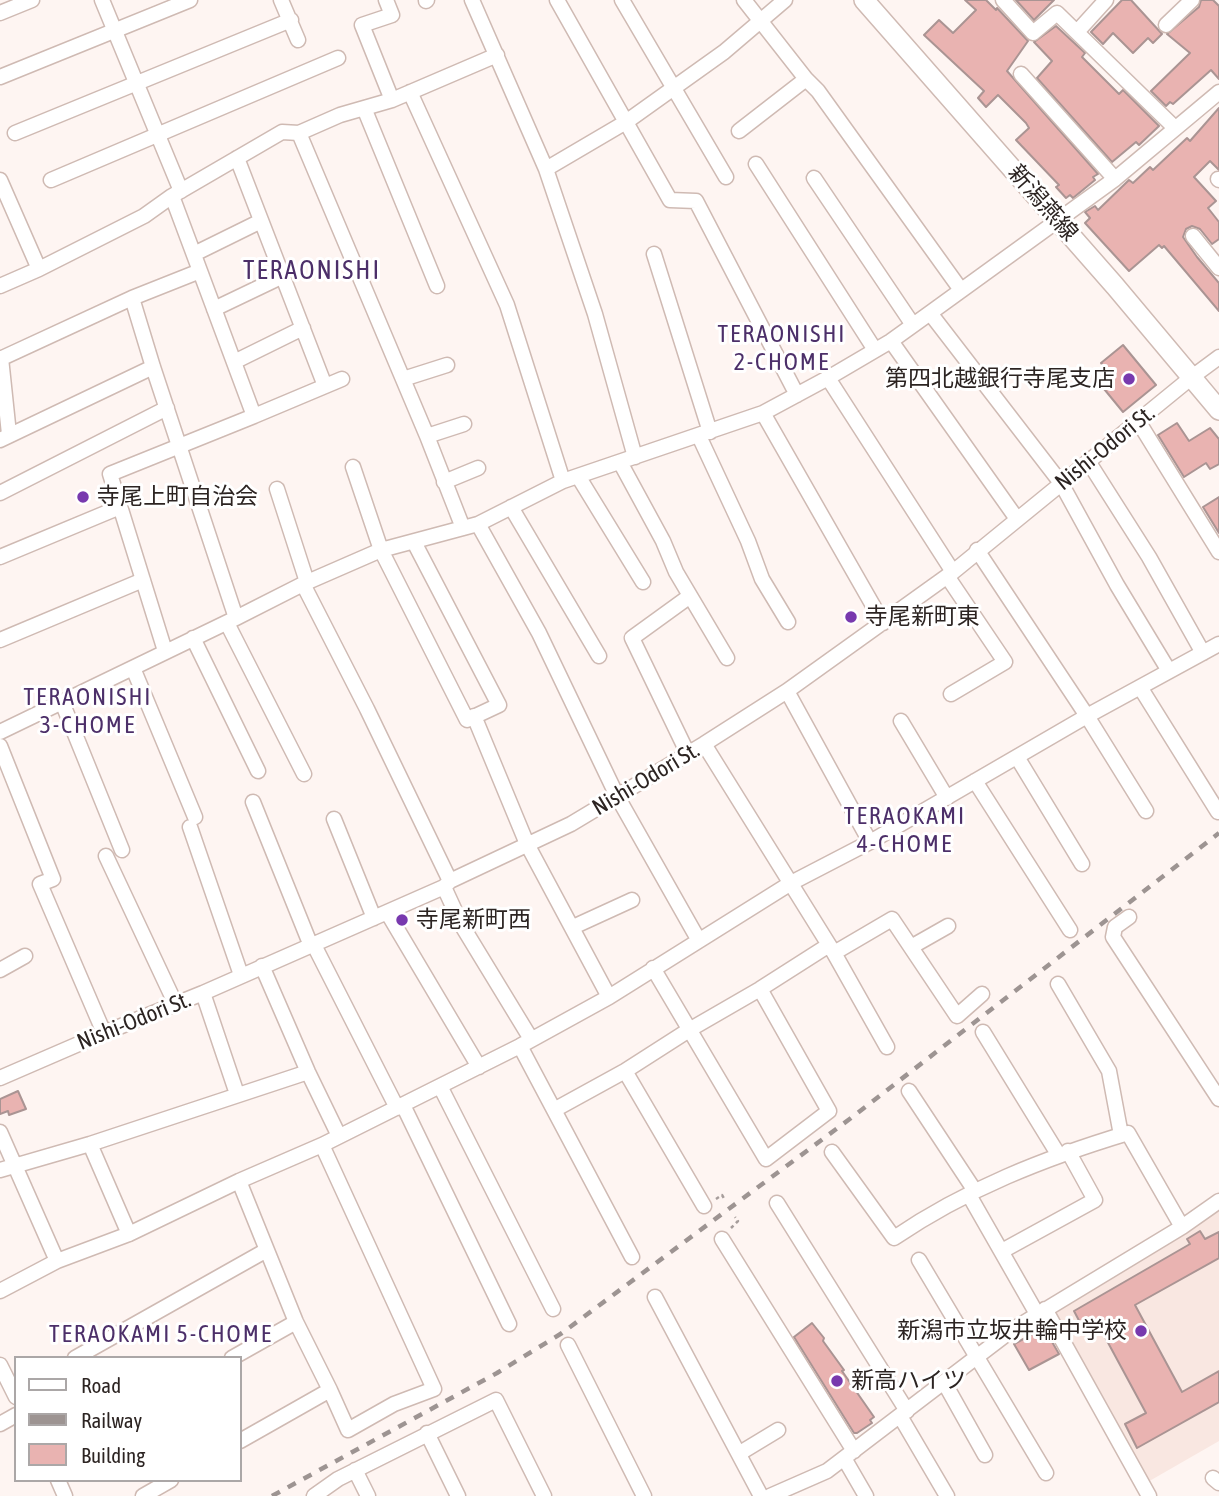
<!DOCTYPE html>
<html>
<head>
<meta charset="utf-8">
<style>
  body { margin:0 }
  #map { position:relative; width:1219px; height:1496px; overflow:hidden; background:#fef5f2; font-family:"Asap Condensed",sans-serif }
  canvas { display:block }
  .legend { position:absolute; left:14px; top:1356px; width:228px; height:126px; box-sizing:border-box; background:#fff; border:2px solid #aba7a7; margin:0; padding:9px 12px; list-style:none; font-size:21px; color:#2c2422 }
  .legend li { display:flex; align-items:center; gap:14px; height:35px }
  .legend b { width:35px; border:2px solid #aba7a7 }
</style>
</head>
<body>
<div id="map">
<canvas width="1219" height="1496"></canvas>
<ul class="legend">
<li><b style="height:9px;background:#fff"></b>Road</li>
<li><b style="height:9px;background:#9d9492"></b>Railway</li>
<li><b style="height:19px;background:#e9b3b1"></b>Building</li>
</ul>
</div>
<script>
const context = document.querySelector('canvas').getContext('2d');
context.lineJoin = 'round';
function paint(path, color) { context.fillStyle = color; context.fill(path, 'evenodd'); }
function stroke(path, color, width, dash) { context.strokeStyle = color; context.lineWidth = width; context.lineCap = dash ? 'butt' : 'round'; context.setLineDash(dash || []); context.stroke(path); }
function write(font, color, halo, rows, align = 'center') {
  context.font = font + ' "Asap Condensed","Noto Sans JP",sans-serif'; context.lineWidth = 6; context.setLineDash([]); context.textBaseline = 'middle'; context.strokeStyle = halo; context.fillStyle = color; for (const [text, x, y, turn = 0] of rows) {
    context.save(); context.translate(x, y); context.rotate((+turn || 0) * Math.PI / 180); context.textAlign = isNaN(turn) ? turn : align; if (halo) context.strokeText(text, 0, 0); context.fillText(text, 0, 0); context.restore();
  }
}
const built = new Path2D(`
  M1219 1210V1441L1146 1483 1052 1311 1155 1252Z`);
const building = new Path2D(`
  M965 0H986L996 10 997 8 1028 41 1007 71 1098 174 1093 177 1095 180 1073 198 1070 195 1066 198 1056 187 1059 185 1016 140 1029 128 1026 123 998 95 986 107 978 98 984 91 924 35 939 20 953 33 976 10Z
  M1016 0H1054L1034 20Z
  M1122 0H1131L1162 34 1153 43 1148 38 1133 53 1113 33 1103 44 1091 32Z
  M1201 0H1213L1219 6V79L1211 70 1173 104 1170 102 1166 106 1151 91 1190 53 1167 34 1199 7Z
  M1056 26 1085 53 1082 57 1119 94 1123 90 1159 126 1139 145 1136 142 1112 162 1037 78 1052 61 1034 42Z
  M1219 108V170L1210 161 1194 177 1216 201 1208 208 1219 222V239L1212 244 1200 229 1192 226 1186 229 1183 237 1197 257 1219 283V311L1164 246 1162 248 1159 245 1129 271 1085 223 1090 218 1085 212 1095 206 1098 210 1129 180 1133 183 1150 167 1153 170 1187 138 1190 141Z
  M1123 345 1156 385 1123 412 1100 384 1111 375 1101 363Z
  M1177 423 1189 441 1210 428 1219 439V464L1210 469 1206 463 1184 477 1158 435Z
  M1219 497V533L1203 507Z
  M18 1091 26 1109 9 1115 8 1111 0 1114V1099Z
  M1200 1231 1205 1239 1219 1232V1258L1135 1305 1182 1392 1219 1371V1402L1137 1448 1125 1424 1146 1413 1099 1326 1086 1334 1074 1311 1190 1244 1187 1239Z
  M812 1323 824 1338 823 1341 844 1370 842 1371 874 1417 870 1420 872 1423 857 1433H854L794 1337Z
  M1044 1328 1059 1354 1029 1370 1014 1344Z`);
const path = new Path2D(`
  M716 1199 722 1195 725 1200
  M731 1228 738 1221 735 1217`);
const minor = new Path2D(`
  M102 0 181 191
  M281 0 298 40
  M386 0 392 15 362 25 392 100
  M472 0 546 169 595 314 635 457
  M557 0 670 200 696 201 797 395
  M622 0 726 177
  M744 0 806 79 818 91 961 290
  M1003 0 1033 33 1057 13 1175 128
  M426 1 427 0
  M0 13 32 0
  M1166 25 1192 0
  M1077 32 1106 0
  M1021 74 1115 179
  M0 77 190 0
  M410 92 507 305 563 481
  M364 108 437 286
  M739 131 806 79
  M15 133 291 20
  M299 133 427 436 463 528
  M237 158 325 386
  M756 164 875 350
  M546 169 626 122 724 52 785 0
  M814 178 913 325
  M1218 179 1219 180
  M0 180 39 269
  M51 180 338 58
  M172 196 200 271 132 298 153 367 236 618
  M1193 236 1219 268
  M194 254 261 221
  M654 254 710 432
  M0 286 39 269 144 216 172 196 282 132 299 133 340 115 392 100 497 55
  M214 309 283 276
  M930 313 1061 483 1117 585 1169 671
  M891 341 1017 519
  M1 358 9 434
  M0 359 132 298
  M234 362 303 328
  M828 378 953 572
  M403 379 447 365
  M763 413 883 623
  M254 416 342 379
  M1138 421 1219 552
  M427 436 464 424
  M699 436 748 541 762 579 788 622
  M0 440 153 367
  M1088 461 1149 557 1203 653
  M620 462 663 541 676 572 727 658
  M353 467 381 550 467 720 499 705 414 542
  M578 476 643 582
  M444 482 478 468
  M277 489 307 582
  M0 493 167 408
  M511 507 599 656
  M478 524 539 633 617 796 698 939
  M977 550 1087 716 1146 811
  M0 557 120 507
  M947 576 1005 662 951 694
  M303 584 367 709 450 881
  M227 623 304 774
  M193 638 258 771
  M0 640 143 580
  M165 651 110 474 254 416 200 271
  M133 668 195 817
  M1140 687 1218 812
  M787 691 870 842
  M62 702 122 850
  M474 716 527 844 609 997
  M901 721 947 798
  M0 732 236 618 303 584 381 550 478 524 563 481 763 413 828 378 891 341 930 313 1115 179 1219 92
  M704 744 834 953 887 1047
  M0 746 53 879 40 884 104 1033
  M688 754 632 638 690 596
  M1017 757 1082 864
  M975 781 1070 930
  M253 802 311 946
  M334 819 374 918
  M190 827 241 975
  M106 856 176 1005
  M444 887 461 924 531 1039
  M387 912 479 1067
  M1129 917 1115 927 1113 937 1219 1099
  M573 927 632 900
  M314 945 397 1108
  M911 947 948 926
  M834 953 892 919 957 1016 982 994
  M262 966 308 1072 339 1136
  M653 968 766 1159 829 1111 760 989
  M0 970 25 956
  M1058 984 1109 1071 1121 1135
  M203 993 237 1094
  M983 1032 1058 1154
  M520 1046 632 1257
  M625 1071 704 1206
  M0 1078 104 1033 203 993 444 887 450 881 571 824 704 744 787 691 953 572 1192 377 1219 357
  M440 1086 553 1309
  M909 1091 975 1191
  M403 1105 509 1324
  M554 1110 625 1071 689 1030 760 989 829 945
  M0 1132 57 1261
  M90 1144 129 1234
  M322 1145 434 1389 394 1404 348 1430 330 1390
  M832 1152 894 1238C966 1189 1045 1158 1128 1133L1182 1227
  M0 1170 90 1144 308 1072
  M239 1181 296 1322 330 1390 240 1441
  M969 1195 1037 1314
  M777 1203 907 1411
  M722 1239 854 1451
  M1002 1251 1095 1200 1068 1151
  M919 1260 1046 1473
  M0 1291 57 1261 129 1234 239 1181 322 1145 520 1046 609 997 791 883 870 842 1087 716 1219 644
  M655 1297 761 1496
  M1045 1309 1149 1496
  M568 1345 644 1496
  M75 1358 265 1251
  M232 1358 296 1322
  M0 1365 16 1397
  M944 1382 985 1455
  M900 1416 947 1496
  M0 1424 16 1415
  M427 1433 458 1496
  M740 1453 778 1430
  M844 1458 866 1496
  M355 1470 368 1496
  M1213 1478 1219 1483
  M58 1480 65 1496
  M143 1496 171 1480
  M314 1496 338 1479 496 1400 544 1496
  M770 1496 827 1471 1012 1330 1182 1227 1219 1201`);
const major = new Path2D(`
  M864 0 1115 286 1219 410`);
const rail = new Path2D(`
  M272 1496 497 1373 562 1333 851 1118 1219 833`);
const markers = [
  [1129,379,7,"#7839ae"],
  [83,497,7,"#7839ae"],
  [851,617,7,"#7839ae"],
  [402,920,7,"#7839ae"],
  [1141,1331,7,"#7839ae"],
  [837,1381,7,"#7839ae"]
];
const streetNames = [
  ["新潟燕線",1043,203,49],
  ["Nishi-Odori St.",1105,448,-39],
  ["Nishi-Odori St.",646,779,-31],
  ["Nishi-Odori St.",134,1021,-22]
];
const poiNames = [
  ["第四北越銀行寺尾支店",1115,379,"right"],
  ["寺尾上町自治会",97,497],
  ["寺尾新町東",865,617],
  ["寺尾新町西",416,920],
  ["新潟市立坂井輪中学校",1127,1331,"right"],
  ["新高ハイツ",851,1381]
];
const neighbourhoodNames = [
  ["TERAONISHI",782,334],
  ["2-CHOME",782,362],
  ["TERAONISHI",88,697],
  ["3-CHOME",88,725],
  ["TERAOKAMI",905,816],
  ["4-CHOME",905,844],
  ["TERAOKAMI 5-CHOME",161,1334]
];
const quarterNames = [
  ["TERAONISHI",312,271]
];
paint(built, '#f9e7e1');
paint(building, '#e9b3b1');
stroke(building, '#aa9493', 2);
stroke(minor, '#cfbab3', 17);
stroke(major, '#cfbab3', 22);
stroke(path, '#a69d9b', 2.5, [3.5, 3.5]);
stroke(minor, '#fff', 14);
stroke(major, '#fff', 19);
stroke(rail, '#9d9492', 4.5, [9, 9]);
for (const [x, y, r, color] of markers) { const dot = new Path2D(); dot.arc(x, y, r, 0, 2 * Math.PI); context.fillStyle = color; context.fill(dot); stroke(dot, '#fff', 2.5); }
write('23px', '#2c2422', '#fff', streetNames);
write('23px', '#2c2422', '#fff', poiNames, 'left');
context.letterSpacing = '2px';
write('24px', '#4c2f69', '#fff', neighbourhoodNames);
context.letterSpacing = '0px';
context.letterSpacing = '2px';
write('26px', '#4c2f69', '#fff', quarterNames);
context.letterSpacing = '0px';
</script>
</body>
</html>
